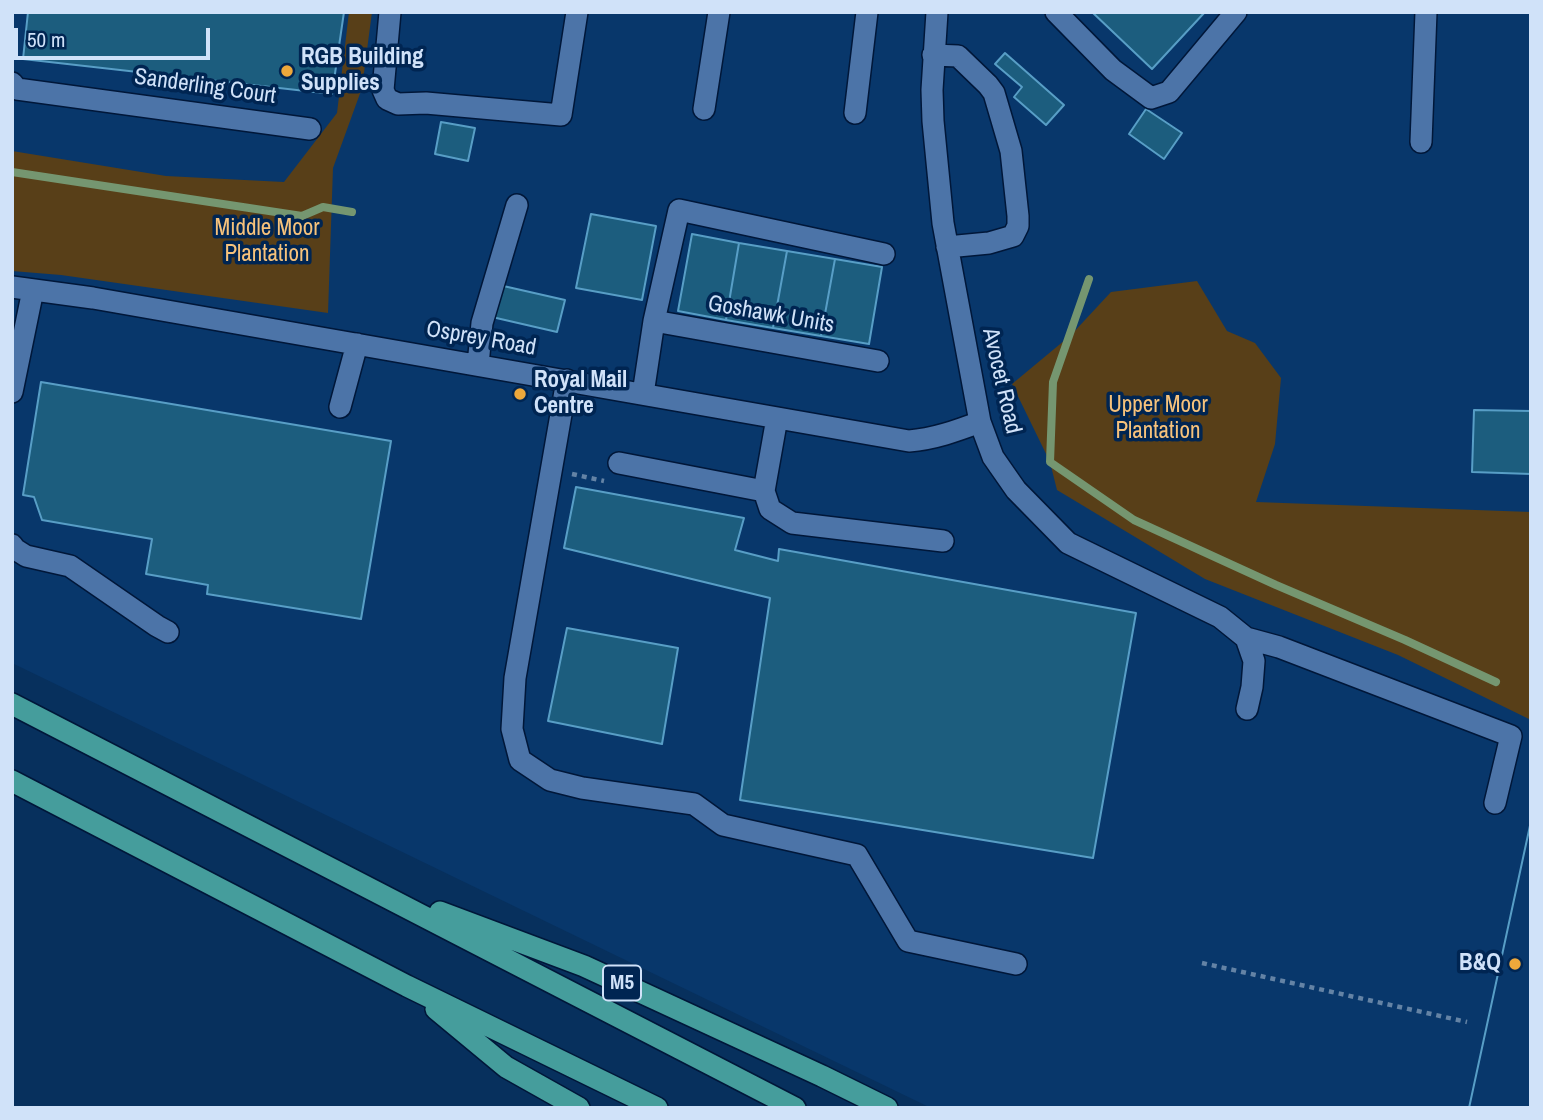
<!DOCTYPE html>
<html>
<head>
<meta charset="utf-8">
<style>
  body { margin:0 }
  #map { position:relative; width:1543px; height:1120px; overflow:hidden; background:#07305d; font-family:"Archivo Narrow",sans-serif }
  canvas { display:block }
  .frame { position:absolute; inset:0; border:14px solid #d0e2f9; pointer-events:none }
  .scale { position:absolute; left:14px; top:28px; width:196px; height:32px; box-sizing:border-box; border:4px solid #d0e2f9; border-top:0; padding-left:9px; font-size:21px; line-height:24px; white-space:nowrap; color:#d0e2f9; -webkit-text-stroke:5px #002552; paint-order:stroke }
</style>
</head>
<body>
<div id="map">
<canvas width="1543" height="1120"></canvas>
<div class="frame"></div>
<div class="scale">50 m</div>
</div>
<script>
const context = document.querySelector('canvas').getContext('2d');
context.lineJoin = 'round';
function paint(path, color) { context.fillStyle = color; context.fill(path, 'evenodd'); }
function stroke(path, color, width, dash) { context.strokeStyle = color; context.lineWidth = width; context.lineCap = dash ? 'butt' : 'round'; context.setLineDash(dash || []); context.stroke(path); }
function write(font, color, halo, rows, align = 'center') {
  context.font = font + ' "Archivo Narrow",sans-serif'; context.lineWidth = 7; context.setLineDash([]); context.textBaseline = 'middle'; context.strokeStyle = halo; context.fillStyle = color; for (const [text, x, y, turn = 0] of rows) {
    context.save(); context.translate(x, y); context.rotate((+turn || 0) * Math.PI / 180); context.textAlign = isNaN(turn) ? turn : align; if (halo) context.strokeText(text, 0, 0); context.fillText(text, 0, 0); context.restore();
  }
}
const built = new Path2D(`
  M12 12H1531V1108H931L12 663Z`);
const green = new Path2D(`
  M349 12H372L362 88 333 168 328 313 61 275 12 271V151L166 176 284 182 337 113Z
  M1197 281 1227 331 1255 343 1281 378 1275 444 1256 502 1531 512V720L1398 655 1205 579 1057 490 1050 462 1012 384 1071 335 1111 292Z`);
const stream = new Path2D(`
  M12 172 302 216 323 207 352 212
  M1089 279 1053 382 1050 462 1134 520 1276 585 1405 640 1496 682`);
const building = new Path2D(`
  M28 12H344L332 94 23 59Z
  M1092 12H1205L1152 69Z
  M1005 53 1064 105 1046 125 1014 97 1022 87 995 64Z
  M1146 109 1182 133 1164 159 1129 134Z
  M441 122 475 128 468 161 435 154Z
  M591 214 656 226 642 300 576 288Z
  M692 234 739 243 726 320 678 311Z
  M739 243 787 251 773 328 726 320Z
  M787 251 835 259 821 336 773 328Z
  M835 259 882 267 869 344 821 336Z
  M499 285 565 300 557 332 492 317Z
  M41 382 391 441 361 619 207 594 208 585 146 574 152 539 42 520 34 497 23 495Z
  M1474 410 1531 411V474L1472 472Z
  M576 487 744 518 735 550 778 561 779 549 1136 613 1093 858 740 800 770 598 564 548Z
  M567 628 678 648 662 744 548 721Z
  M1531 821V1108H1469Z
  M1531 821V1108H1469Z`);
const path = new Path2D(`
  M572 474 604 481
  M1202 963 1467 1022`);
const minor = new Path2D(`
  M390 12 383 90 387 99 398 104 426 103 561 115 577 12
  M937 12 932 90 933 121 943 223 980 422 993 457 1016 490 1068 543 1220 617 1246 638 1254 661 1252 687 1247 709
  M1056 12 1113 70 1151 98 1169 92 1236 12
  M933 55 958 56 988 85 994 93 1011 151 1018 216V226L1013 236 989 243 947 247
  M12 83 17 89 310 129
  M704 109 719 12
  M855 113 867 12
  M1421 142 1426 12
  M12 287 93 298 909 441C934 439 956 431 980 422
  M654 321 878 361
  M478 365 482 323 517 205
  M567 380 515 678 512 729 520 760 550 780 582 788 694 804 723 825 857 855 908 941 1016 964
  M12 392 33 290
  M643 394 654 321 679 210 884 254
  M340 407 357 344
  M777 418 764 491 770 509 792 523 943 541
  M619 463 764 491
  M12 545 15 549 26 556 70 566 157 626 168 632
  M1246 638 1279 647 1511 736 1495 803`);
const highway = new Path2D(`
  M12 704 795 1108
  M12 781 407 986 657 1108
  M440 912 584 966 822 1076 887 1108
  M436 1009 506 1067 579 1108`);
const markers = [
  [287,71,7,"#eda83b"],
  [520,394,7,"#eda83b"],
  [1515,964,7,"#eda83b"]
];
const shields = [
  [622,983,38]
];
const shieldNames = [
  ["M5",622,983]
];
const poiNames = [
  ["RGB Building",301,58],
  ["Supplies",301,84],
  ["Royal Mail",534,381],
  ["Centre",534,407],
  ["B&Q",1501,964,"right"]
];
const streetNames = [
  ["Sanderling Court",205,87,8],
  ["Goshawk Units",771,315,10],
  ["Osprey Road",481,339,10],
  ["Avocet Road",1001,381,77]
];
const parkNames = [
  ["Middle Moor",267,229],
  ["Plantation",267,255],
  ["Upper Moor",1158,406],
  ["Plantation",1158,432]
];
paint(built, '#08376b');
paint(green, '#583f18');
stroke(stream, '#759670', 8);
paint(building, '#1c5d7e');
stroke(building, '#589ec6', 2);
stroke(minor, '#001739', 24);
stroke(highway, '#001739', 24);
stroke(path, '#6483a5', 4.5, [5, 5]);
stroke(minor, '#4c74a8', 21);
stroke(highway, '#459d9c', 21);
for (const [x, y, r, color] of markers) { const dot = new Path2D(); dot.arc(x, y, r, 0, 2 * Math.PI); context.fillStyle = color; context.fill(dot); stroke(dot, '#002552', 2.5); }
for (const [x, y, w] of shields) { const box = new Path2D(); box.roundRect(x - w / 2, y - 17.5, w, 35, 5); context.fillStyle = '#002552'; context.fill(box); stroke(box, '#d0e2f9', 2); }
write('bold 21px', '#d0e2f9', null, shieldNames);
write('bold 23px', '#d0e2f9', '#002552', poiNames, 'left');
write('23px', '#d0e2f9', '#002552', streetNames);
write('23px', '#f6c27b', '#002552', parkNames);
</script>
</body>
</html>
